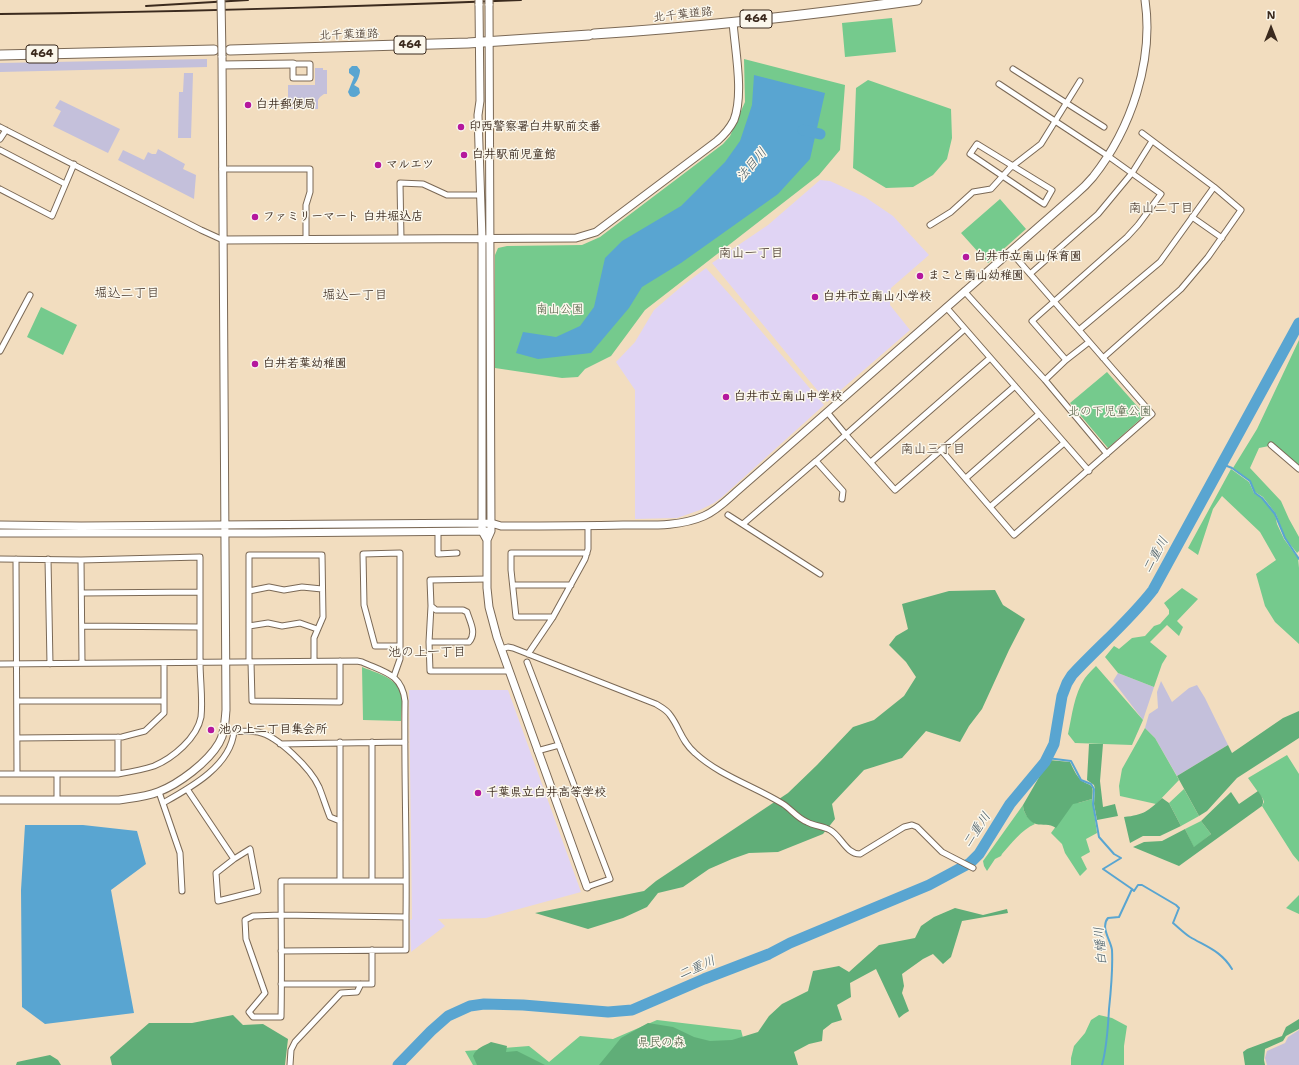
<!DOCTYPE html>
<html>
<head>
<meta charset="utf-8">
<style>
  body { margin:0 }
  #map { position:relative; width:1299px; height:1065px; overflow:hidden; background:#f2ddbf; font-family:"Shantell Sans",sans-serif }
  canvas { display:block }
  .north { position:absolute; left:1251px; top:8px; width:40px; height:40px; -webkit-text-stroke:3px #fbf7ec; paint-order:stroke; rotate:0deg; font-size:11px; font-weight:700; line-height:16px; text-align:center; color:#3b2a1e }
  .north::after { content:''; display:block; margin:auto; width:14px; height:18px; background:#3b2a1e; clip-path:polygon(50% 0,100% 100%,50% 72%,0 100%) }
</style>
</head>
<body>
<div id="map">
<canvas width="1299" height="1065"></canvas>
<div class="north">N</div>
</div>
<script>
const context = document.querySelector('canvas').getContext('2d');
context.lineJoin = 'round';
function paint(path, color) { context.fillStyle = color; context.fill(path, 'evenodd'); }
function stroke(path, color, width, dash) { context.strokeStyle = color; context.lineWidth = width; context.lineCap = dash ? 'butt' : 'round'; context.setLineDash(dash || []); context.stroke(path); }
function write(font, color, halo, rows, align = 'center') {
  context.font = font + ' "Shantell Sans","Klee One",sans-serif'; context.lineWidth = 3; context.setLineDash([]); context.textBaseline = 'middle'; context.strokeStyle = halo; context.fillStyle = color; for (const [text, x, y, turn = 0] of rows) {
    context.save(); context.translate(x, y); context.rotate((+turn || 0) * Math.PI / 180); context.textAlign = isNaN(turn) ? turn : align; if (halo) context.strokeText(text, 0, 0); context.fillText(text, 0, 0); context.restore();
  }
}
const built = new Path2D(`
  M820 180 830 181 865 197 893 216 929 255 891 288 890 305 910 330 827 402 712 263 768 225Z
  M706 268 739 305 824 405 722 497 714 503 700 510 677 518 635 519V390L616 362 635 342 654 310 682 286Z
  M409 690H508L581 892 486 918 438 919 445 926 411 952 410 920 412 919Z`);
const industrial = new Path2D(`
  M207 59V67L0 72V63Z
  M315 68H323V70H327V94H324L320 97 318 100V109H288V85H315Z
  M184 73H193L191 138H178L179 92H183Z
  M60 100 120 129 108 153 53 126 61 111 55 108Z
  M158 149 185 164 183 169 196 175 194 199 118 160 123 150 144 160 148 152 152 154H156Z
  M1118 673 1154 687 1143 720 1113 681Z
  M1161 681 1172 702 1189 688 1197 685 1205 698 1228 745 1177 776 1155 738 1145 728 1149 714 1158 708 1157 692Z
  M1299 1030V1065H1267L1265 1058 1267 1051 1285 1043 1288 1037Z`);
const green = new Path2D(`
  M892 18 896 52 845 57 842 23Z
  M744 59 845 85 840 150 819 175 645 310 611 356 585 369 578 377 562 378 495 368V255L498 248 507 246 582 245 600 237 723 144 730 136 745 102Z
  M868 80 951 109 952 138 947 159 933 175 913 187 886 188 853 168 856 88Z
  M1000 199 1026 229 988 263 961 233Z
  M41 307 77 325 63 355 27 337Z
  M1299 340V467L1269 446 1259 448 1250 468 1281 501 1289 519 1299 537V551L1297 553 1285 538 1276 514 1263 497 1255 492 1250 481 1233 468 1257 429Z
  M1107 372 1145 415 1108 448 1070 403Z
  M1231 469 1249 482 1254 493 1262 498 1275 514 1277 524 1284 539 1298 558 1299 568V644L1275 622 1265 606 1256 574 1276 560 1260 532 1222 496 1213 509 1198 555 1188 548Z
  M1182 588 1198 599 1177 621 1183 627 1179 636 1167 625 1150 642 1167 656 1162 664 1154 687 1118 673 1105 657 1114 646 1119 649 1132 638 1145 636 1154 626 1160 624 1169 614V610L1164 603Z
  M1096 666 1143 720 1132 745 1075 743 1068 734C1072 716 1074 694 1085 678 1088 674 1092 670 1096 666Z
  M362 667C374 672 394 677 400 690 404 698 401 712 401 721L363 720Z
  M1145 728 1155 738 1179 780 1156 804 1120 796 1119 786 1122 769Z
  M1287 755 1299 774V862L1293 855 1262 806 1264 802 1263 799 1248 778Z
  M1184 789 1199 816 1181 826 1169 803Z
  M1092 799 1097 833 1086 839 1090 852 1081 857 1087 869 1080 876 1065 853 1062 844 1051 833 1073 803H1078Z
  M1023 805C1023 813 1029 819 1035 824 1021 830 1012 843 1002 854L1001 856 995 859 987 871 984 866 983 861Z
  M1201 821 1211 834 1194 848 1185 829Z
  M1299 895V914L1286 908Z
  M1099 1015 1112 1018 1127 1026 1124 1046V1065H1071V1058L1074 1046 1085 1033 1091 1020Z
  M657 1020 741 1030 750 1065H473L465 1051 529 1046 549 1062 580 1036 613 1039Z`);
const forest = new Path2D(`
  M995 590 1003 605 1025 619 1009 650 982 709 969 726 960 742 926 731 902 758 864 770 832 804 835 819 823 834 778 852 749 853 732 859 709 869 683 887 658 893 647 907 623 918 588 929 535 913 644 891 656 881 788 793 817 765 853 727 874 720 904 696 916 677 906 662 889 645 896 636 908 629 902 604 949 591Z
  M1299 711V738L1237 778 1207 811 1199 816 1177 776 1228 745 1232 753 1283 718Z
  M1089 744H1103L1100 781 1103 807 1115 804 1118 816 1097 820 1094 804 1095 789 1094 785 1087 780Z
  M1049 760 1070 762C1073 768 1076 775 1080 779 1089 788 1095 780 1092 799L1078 803 1073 804 1056 828C1049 823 1043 826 1036 824 1029 822 1023 812 1023 805Z
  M1258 791C1261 796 1265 800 1262 806L1179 866 1133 847 1144 842 1162 841 1185 829 1194 847 1211 834 1201 821 1231 792 1239 804Z
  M1162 798 1169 803 1181 826 1160 836H1143L1130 843 1124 817C1144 815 1148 811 1162 798Z
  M955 908 983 915 1007 909 1008 913 962 921 951 957 943 964 933 954 923 959 902 974 904 986 902 993 909 1011 904 1014 899 1018 876 969 850 983 851 997 837 1005 842 1020 832 1023 823 1030 822 1041 809 1044 794 1052 798 1065H599L621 1038 648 1023 673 1027 694 1037 710 1041 732 1040 758 1032 769 1016 782 1004 808 991 813 971 839 966 849 972 879 945 915 938 921 926 934 917Z
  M233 1015 243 1025 263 1024 288 1039 285 1065H112L110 1057 149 1023H192Z
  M1299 1019V1029L1286 1036 1283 1041 1265 1049 1264 1060 1265 1065H1245L1243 1052 1247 1049 1282 1036 1286 1027Z
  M491 1042 507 1046 506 1052 517 1051 545 1065H477L473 1056C476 1048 484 1046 491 1042Z
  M50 1055 58 1060 61 1065H16L17 1062Z`);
const water = new Path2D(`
  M352 66H357L360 70C360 75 357 82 354 85L359 88 360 93C357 97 354 98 350 96L348 92 354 77 349 73V69Z
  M754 75 825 93 810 159 778 194 681 263 642 287 629 308 591 353 538 359 516 353 523 332 556 337 580 326 594 307 605 258 622 241 681 206 725 162 740 141 752 105Z
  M25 825H83L137 831 146 864 111 890 134 1013 45 1024 22 1007 21 890Z`);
const stream = new Path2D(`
  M1222 464 1232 468 1250 481 1255 493 1262 498 1275 514 1285 538 1299 559
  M1047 758 1071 761 1081 780 1091 784 1094 789 1093 804 1099 837 1114 854 1121 858 1103 869 1132 889 1119 917 1108 918C1100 927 1111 941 1112 950 1113 970 1111 990 1109 1009 1108 1028 1107 1047 1102 1065
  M1132 889 1134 891 1138 885H1142L1176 905 1179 908 1173 923C1178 927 1184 933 1190 937 1207 947 1221 951 1232 969`);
const river = new Path2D(`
  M803 130 820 134
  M398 1065 431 1031 448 1016 470 1006 484 1004 523 1005 608 1012 632 1010 704 979 769 954 790 943 929 885 970 863 979 854 1010 804 1045 762 1054 744 1062 696 1067 683 1072 675C1099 646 1129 621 1153 590L1299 323`);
const street = new Path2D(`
  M293 64H310V78H293Z
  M1013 69 1104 127
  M999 84 1108 156 1161 194 1138 225 1127 237 1032 321 1066 360
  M0 127 201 230 223 240
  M0 139 6 130
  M977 144 1052 190 1044 204 970 154Z
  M0 150 65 184
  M222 169H310V192L306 205V240
  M0 189 52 216 74 164
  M1192 217 1222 238
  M930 225 951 212 973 192 991 189 1010 168 1041 144 1080 81
  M401 239 400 183 423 184 447 195H481
  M1030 274 1098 214 1132 173 1152 141
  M964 291 1045 380 1107 454
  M946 307 1089 471
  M1079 330 1160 262 1214 187
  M0 351 30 295
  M1103 358 1181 289 1208 257 1241 210 1214 187 1142 133
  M1045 380 1066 360 1089 342
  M827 412 846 435 895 490 1015 386
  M1271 445 1299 469
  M941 450 1014 535 1152 414 1011 252
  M871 462 990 358
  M966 478 1039 414
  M842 499 843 491 816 461 965 329
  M990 507 1064 443
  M728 515 820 574
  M743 524 816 461
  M438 531V554L457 553
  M0 559 81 560 200 557C200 592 200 627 200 661 200 680 203 699 201 717 197 738 173 758 154 766 142 770 130 772 118 774H0
  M16 559 17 774
  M48 559 50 664
  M81 560 82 663
  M513 585H571
  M249 591 269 587 284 590 302 587 322 589
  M82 593 200 592
  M431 606 429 642 430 671H508
  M553 617H516L511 570V553H587
  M82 626 200 627
  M249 626 268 623 282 626 300 623 317 629
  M429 642H469C477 633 470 622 467 612L463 610H436L431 606 430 580 487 579
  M501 649 508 647 513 648 656 704C661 707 667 710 670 715 680 728 681 741 695 753 720 776 754 786 783 804 791 809 797 818 807 822 814 826 823 826 830 830 841 836 846 854 860 854L904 827 912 825 917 827 942 852 973 868
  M528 654 553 617 585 559 588 549V526
  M249 662V555H322L323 617 314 638V661
  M251 662 252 701 340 702V661
  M527 662 610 879 587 887
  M0 664 357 661 362 662C384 672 402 674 405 701 404 773 407 845 406 917L281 915 253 916 245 920 246 939 265 993 249 1012 253 1017H281C282 972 281 927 281 881H406
  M394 676 400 659V553L363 554 364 605 375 646H400
  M17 701H164
  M224 730C236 733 247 730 258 732 278 736 311 769 319 787 323 797 326 807 330 817L340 821
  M118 737V774
  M17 738 122 737 145 731 164 713V663
  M340 742V881
  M280 744 405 742
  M537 751 559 745
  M57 774V800
  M187 789 234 859 250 849 258 891 218 901 216 873 234 859
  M159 792 180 853 182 891
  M163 803C190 788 231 766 234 731
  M372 881V742
  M281 951 406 950V917
  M281 984H372V950
  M290 1065 291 1050 295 1042 341 993 357 992 361 984`);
const secondary = new Path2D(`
  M479 4 480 101 478 115 482 239V531L487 540
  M489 4 491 531 487 540V588L489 607 497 637 587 887
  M222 65 293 64
  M223 240 576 238 596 232 717 141C724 135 730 128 734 120 744 94 735 50 733 22
  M0 525 81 526 491 523 501 526C542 526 583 526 623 525 650 525 679 527 704 516 716 511 726 501 736 492L1076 194C1082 189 1088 183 1093 177 1131 129 1154 61 1145 0
  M0 533H264L486 531
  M0 800H119C132 798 146 797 158 792 179 784 208 762 219 743 225 733 225 721 226 710L222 56`);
const highway = new Path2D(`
  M594 34C702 27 810 15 917 0
  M230 50 468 43 589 35
  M0 55 214 50`);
const rail = new Path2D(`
  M146 6 248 0
  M0 14C174 12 347 7 521 0`);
const secondaryBridge = new Path2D(`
  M221 0 222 56
  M479 0V4
  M489 0V4`);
const markers = [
  [248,105,4,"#b5179e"],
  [461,127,4,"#b5179e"],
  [464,155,4,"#b5179e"],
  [378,165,4,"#b5179e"],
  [255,217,4,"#b5179e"],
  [966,257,4,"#b5179e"],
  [920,276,4,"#b5179e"],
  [815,297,4,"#b5179e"],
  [255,364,4,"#b5179e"],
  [726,397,4,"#b5179e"],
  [211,730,4,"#b5179e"],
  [478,793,4,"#b5179e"]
];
const shields = [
  [756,19,32],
  [410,45,32],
  [42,54,32]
];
const shieldNames = [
  ["464",756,19],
  ["464",410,45],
  ["464",42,54]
];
const streetNames = [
  ["北千葉道路",683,15,-6],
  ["北千葉道路",349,35,-2]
];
const poiNames = [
  ["白井郵便局",256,105],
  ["印西警察署白井駅前交番",469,127],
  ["白井駅前児童館",472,155],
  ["マルエツ",386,165],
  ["ファミリーマート 白井堀込店",263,217],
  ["白井市立南山保育園",974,257],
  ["まこと南山幼稚園",928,276],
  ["白井市立南山小学校",823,297],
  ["白井若葉幼稚園",263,364],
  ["白井市立南山中学校",734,397],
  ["池の上二丁目集会所",219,730],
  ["千葉県立白井高等学校",486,793]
];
const parkNames = [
  ["南山公園",560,310],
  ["北の下児童公園",1110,412],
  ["県民の森",661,1043]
];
const waterNames = [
  ["法目川",752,165,-49],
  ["二重川",1156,555,-61],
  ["二重川",977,830,-56],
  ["白幡川",1101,946,-95],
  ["二重川",697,968,-23]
];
const neighbourhoodNames = [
  ["南山二丁目",1161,209],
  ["南山一丁目",751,254],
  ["堀込二丁目",127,294],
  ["堀込一丁目",355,296],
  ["南山三丁目",933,450],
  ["池の上一丁目",427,653]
];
paint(built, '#e0d4f4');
paint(industrial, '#c4c0db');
paint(green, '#75ca8d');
paint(forest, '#60ae78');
paint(water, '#59a5d1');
stroke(stream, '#59a5d1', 2);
stroke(river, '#59a5d1', 11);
stroke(street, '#7b6956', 7);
stroke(secondary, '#7b6956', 9);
stroke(highway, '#7b6956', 11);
stroke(street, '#fff', 5);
stroke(secondary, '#fff', 7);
stroke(highway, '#fff', 9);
stroke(rail, '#3b2a1e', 2);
stroke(secondaryBridge, '#7b6956', 9, []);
stroke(secondaryBridge, '#fff', 7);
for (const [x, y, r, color] of markers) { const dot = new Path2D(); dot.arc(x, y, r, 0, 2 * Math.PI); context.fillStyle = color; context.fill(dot); stroke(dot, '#fbf7ec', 1.5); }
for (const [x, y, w] of shields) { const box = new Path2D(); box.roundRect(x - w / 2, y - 9, w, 18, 3); context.fillStyle = '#fbf7ec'; context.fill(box); stroke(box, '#3b2a1e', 1); }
write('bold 11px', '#3b2a1e', null, shieldNames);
write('12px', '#3b2a1e', '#fbf7ec', streetNames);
write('bold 12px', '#3b2a1e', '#fbf7ec', poiNames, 'left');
write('12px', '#4c5a3f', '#fbf7ec', parkNames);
write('italic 13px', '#475b66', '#fbf7ec', waterNames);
write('13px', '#3b2a1e', '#fbf7ec', neighbourhoodNames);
</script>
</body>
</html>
